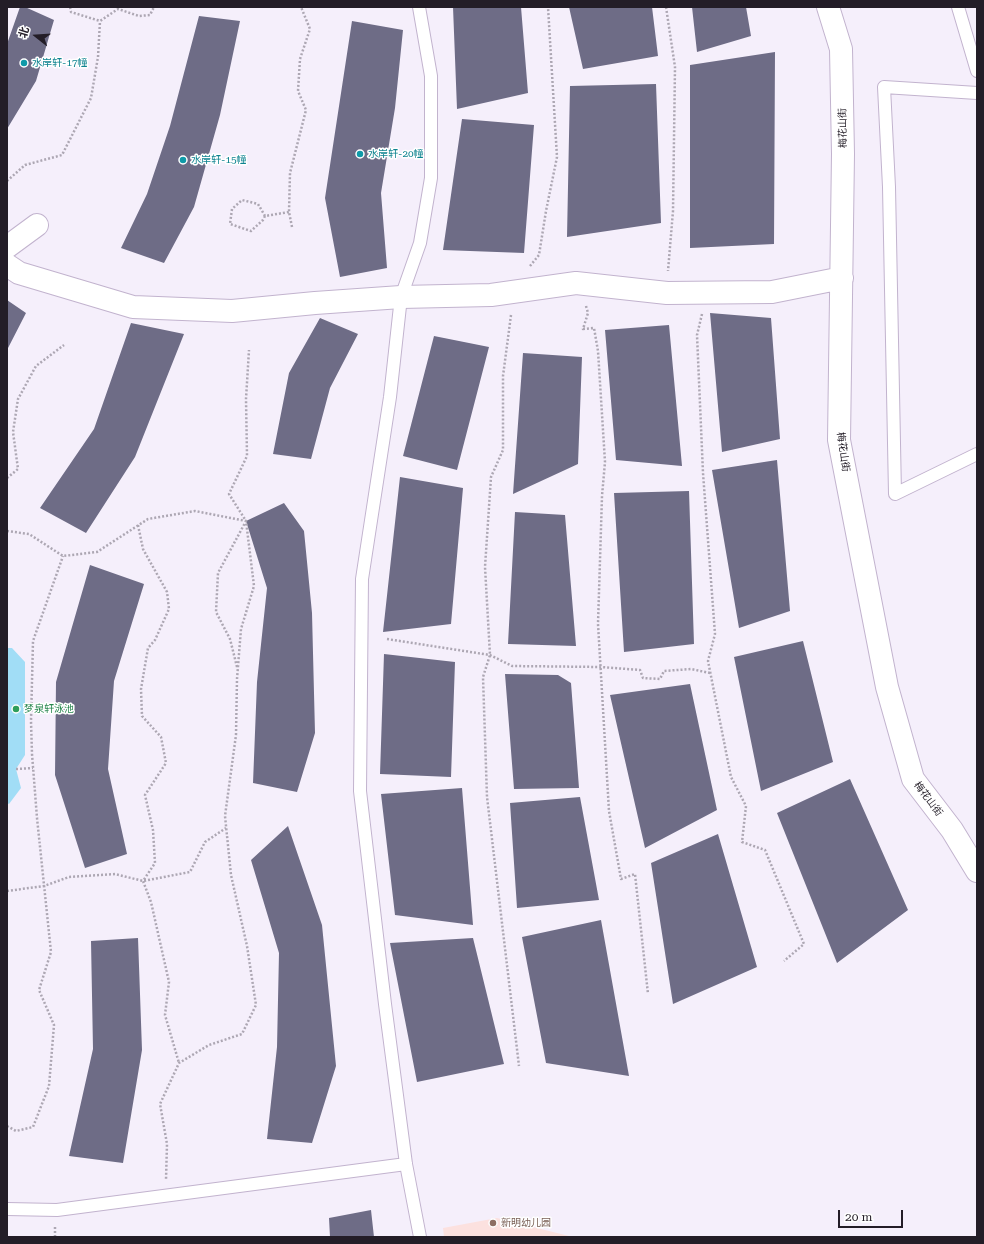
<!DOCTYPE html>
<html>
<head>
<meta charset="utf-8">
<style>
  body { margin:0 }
  #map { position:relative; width:984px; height:1244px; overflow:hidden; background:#f5effb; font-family:"Roboto Serif","Noto Sans SC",serif }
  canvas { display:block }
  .frame { position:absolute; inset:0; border:8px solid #231d27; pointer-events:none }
  .north { position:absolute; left:16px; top:16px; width:40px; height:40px; -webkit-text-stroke:3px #fff; paint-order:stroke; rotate:287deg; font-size:11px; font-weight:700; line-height:16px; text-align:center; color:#231d27 }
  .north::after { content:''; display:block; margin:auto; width:14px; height:18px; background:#231d27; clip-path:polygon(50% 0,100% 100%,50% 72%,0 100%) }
  .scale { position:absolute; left:838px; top:1210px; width:65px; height:18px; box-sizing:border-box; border:2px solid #231d27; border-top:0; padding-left:5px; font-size:12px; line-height:14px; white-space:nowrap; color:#231d27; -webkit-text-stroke:3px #fff; paint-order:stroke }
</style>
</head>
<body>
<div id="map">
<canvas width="984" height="1244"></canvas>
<div class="frame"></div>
<div class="north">北</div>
<div class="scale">20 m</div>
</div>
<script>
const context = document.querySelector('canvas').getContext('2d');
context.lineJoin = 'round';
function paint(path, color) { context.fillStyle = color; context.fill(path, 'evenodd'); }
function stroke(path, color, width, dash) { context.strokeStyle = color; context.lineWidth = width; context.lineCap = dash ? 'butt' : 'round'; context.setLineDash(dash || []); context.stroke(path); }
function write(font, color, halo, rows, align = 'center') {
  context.font = font + ' "Roboto Serif","Noto Sans SC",serif'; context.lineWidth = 3; context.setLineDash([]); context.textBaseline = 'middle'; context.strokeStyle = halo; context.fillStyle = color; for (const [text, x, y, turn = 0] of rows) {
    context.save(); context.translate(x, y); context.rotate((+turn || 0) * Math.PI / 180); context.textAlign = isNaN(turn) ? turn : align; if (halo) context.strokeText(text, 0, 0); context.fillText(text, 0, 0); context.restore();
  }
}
const education = new Path2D(`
  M497 1218 573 1237H444L443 1228Z`);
const water = new Path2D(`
  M7 648H12L25 662V755L16 769 21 788 9 804 7 803Z`);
const building = new Path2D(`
  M20 7H25L54 20 36 81 7 129V44Z
  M453 7H521L528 93 457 109Z
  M569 7H652L658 56 583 69Z
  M692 7H746L751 36 697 52Z
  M199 16 240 21 220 115 194 207 164 263 121 248 147 194 170 126Z
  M352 21 403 30 395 108 381 193 387 268 340 277 325 198Z
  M775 52 774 244 690 248V65Z
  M656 84 661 223 567 237 570 86Z
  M462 119 534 125 524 253 443 250Z
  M7 300 26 313 7 350Z
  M710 313 771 318 780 439 722 452Z
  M320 318 358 334 330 388 311 459 273 454 289 373Z
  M131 323 184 334 135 457 86 533 40 508 94 429Z
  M669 325 682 466 616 460 605 330Z
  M434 336 489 347 457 470 403 456Z
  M523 353 582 357 578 464 513 494Z
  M777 460 790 611 739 628 712 470Z
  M400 477 463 488 451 624 383 632Z
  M689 491 694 644 624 652 614 493Z
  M284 503 304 531 312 613 315 733 297 792 253 783 257 682 267 588 246 521Z
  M515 512 565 515 576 646 508 644Z
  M90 565 144 584 114 681 108 769 127 854 85 868 55 775 56 682Z
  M803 641 833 762 761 791 734 657Z
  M384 654 455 662 451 777 380 774Z
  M505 674 558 675 571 683 579 788 514 789Z
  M690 684 717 810 645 848 610 695Z
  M850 779 908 910 837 963 777 813Z
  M462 788 473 925 395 915 381 794Z
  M580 797 599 900 517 908 510 803Z
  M288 826 322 925 336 1066 312 1143 267 1139 277 1047 279 953 251 860Z
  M718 834 757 967 673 1004 651 863Z
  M601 920 629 1076 546 1063 522 937Z
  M138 938 142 1050 123 1163 69 1156 93 1049 91 941Z
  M473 938 504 1064 417 1082 390 943Z
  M371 1210 374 1237H330L329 1218Z`);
const path = new Path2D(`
  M70 7 71 12 100 21 118 9 139 16 150 15 154 7
  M666 7 675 67 673 211 668 271
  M7 181 25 165 62 155 91 98 98 57 100 21
  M265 216 263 220 251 231 230 224 232 209 242 200 258 204 265 216 289 212
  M292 227 289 212 290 173 306 110 298 91 300 59 310 29 301 7
  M530 266 539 255 546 211 557 157 548 7
  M586 306 588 313 583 329 594 328 598 351 605 462 602 496 598 624 609 811 621 879 635 874 648 994
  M702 314 697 335 703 473 715 634 708 661 731 777 746 806 742 842 765 850 804 944 784 961
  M511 315 503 376V450L491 477 485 567 490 655 483 677 487 797 519 1066
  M7 478 18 469 13 432 18 399 36 366 64 345
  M138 525 143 549 167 592 169 609 155 640 148 648 141 689 142 716 161 737 166 763 145 795 153 830 155 863 143 881 151 902 169 982 165 1015 179 1063
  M7 531 29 534 63 556 97 552 148 519 195 511 246 521 254 586 241 629 237 679 236 735 225 816 231 875 247 946 256 1005 242 1034 209 1045 179 1063 160 1104 167 1144 166 1180
  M387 639 490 655 512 666 601 667 640 670 643 678 660 679 664 671 691 669 710 673
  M237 667 230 639 216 612 218 573 246 521 229 494 247 456 246 399 249 350
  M16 769 33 768
  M7 891 44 886 69 877 115 874 143 881 190 872 205 842 226 828
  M7 1126 16 1131 33 1127 49 1086 54 1025 39 990 51 952 37 818 32 754 31 721 33 641 63 556
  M55 1237V1227`);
const service = new Path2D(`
  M419 7 431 76V178L420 243 401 297 390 397 362 579 360 791 385 1004 406 1164 420 1237
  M958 7 977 71
  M977 93 884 87 889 187 895 494 977 454
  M7 1209 57 1210 406 1164`);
const minor = new Path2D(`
  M7 247 37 225`);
const tertiary = new Path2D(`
  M828 7 841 49 843 154 839 440 887 687 913 779 952 830 977 871
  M7 265 19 273 133 307 232 311 315 303 401 297 491 295 576 283 667 293 772 292 842 278`);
const markers = [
  [24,63,4,"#0f9aa8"],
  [360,154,4,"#0f9aa8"],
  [183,160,4,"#0f9aa8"],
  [16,709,4,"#2e9e5b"],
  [493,1223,4,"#8d6e63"]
];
const cultureNames = [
  ["水岸轩-17幢",32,63],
  ["水岸轩-20幢",368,154],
  ["水岸轩-15幢",191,160]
];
const streetNames = [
  ["梅花山街",843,128,-91],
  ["梅花山街",843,452,82],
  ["梅花山街",928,799,53]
];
const leisureNames = [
  ["梦泉轩泳池",24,709]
];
const educationNames = [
  ["新明幼儿园",501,1223]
];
paint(education, '#fce1df');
paint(water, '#a1ddf6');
paint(building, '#6e6c86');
stroke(service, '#c2b3ce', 14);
stroke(minor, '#c2b3ce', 24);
stroke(tertiary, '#c2b3ce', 24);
stroke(path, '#ada7b3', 2.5, [2, 2]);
stroke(service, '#fff', 12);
stroke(minor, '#fff', 22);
stroke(tertiary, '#fff', 22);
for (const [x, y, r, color] of markers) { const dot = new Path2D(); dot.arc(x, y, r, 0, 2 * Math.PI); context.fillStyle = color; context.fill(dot); stroke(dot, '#fff', 1.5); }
write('10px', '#0d838f', '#fff', cultureNames, 'left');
write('10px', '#231d27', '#fff', streetNames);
write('10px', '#27864d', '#fff', leisureNames, 'left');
write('10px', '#785e54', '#fff', educationNames, 'left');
</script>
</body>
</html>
